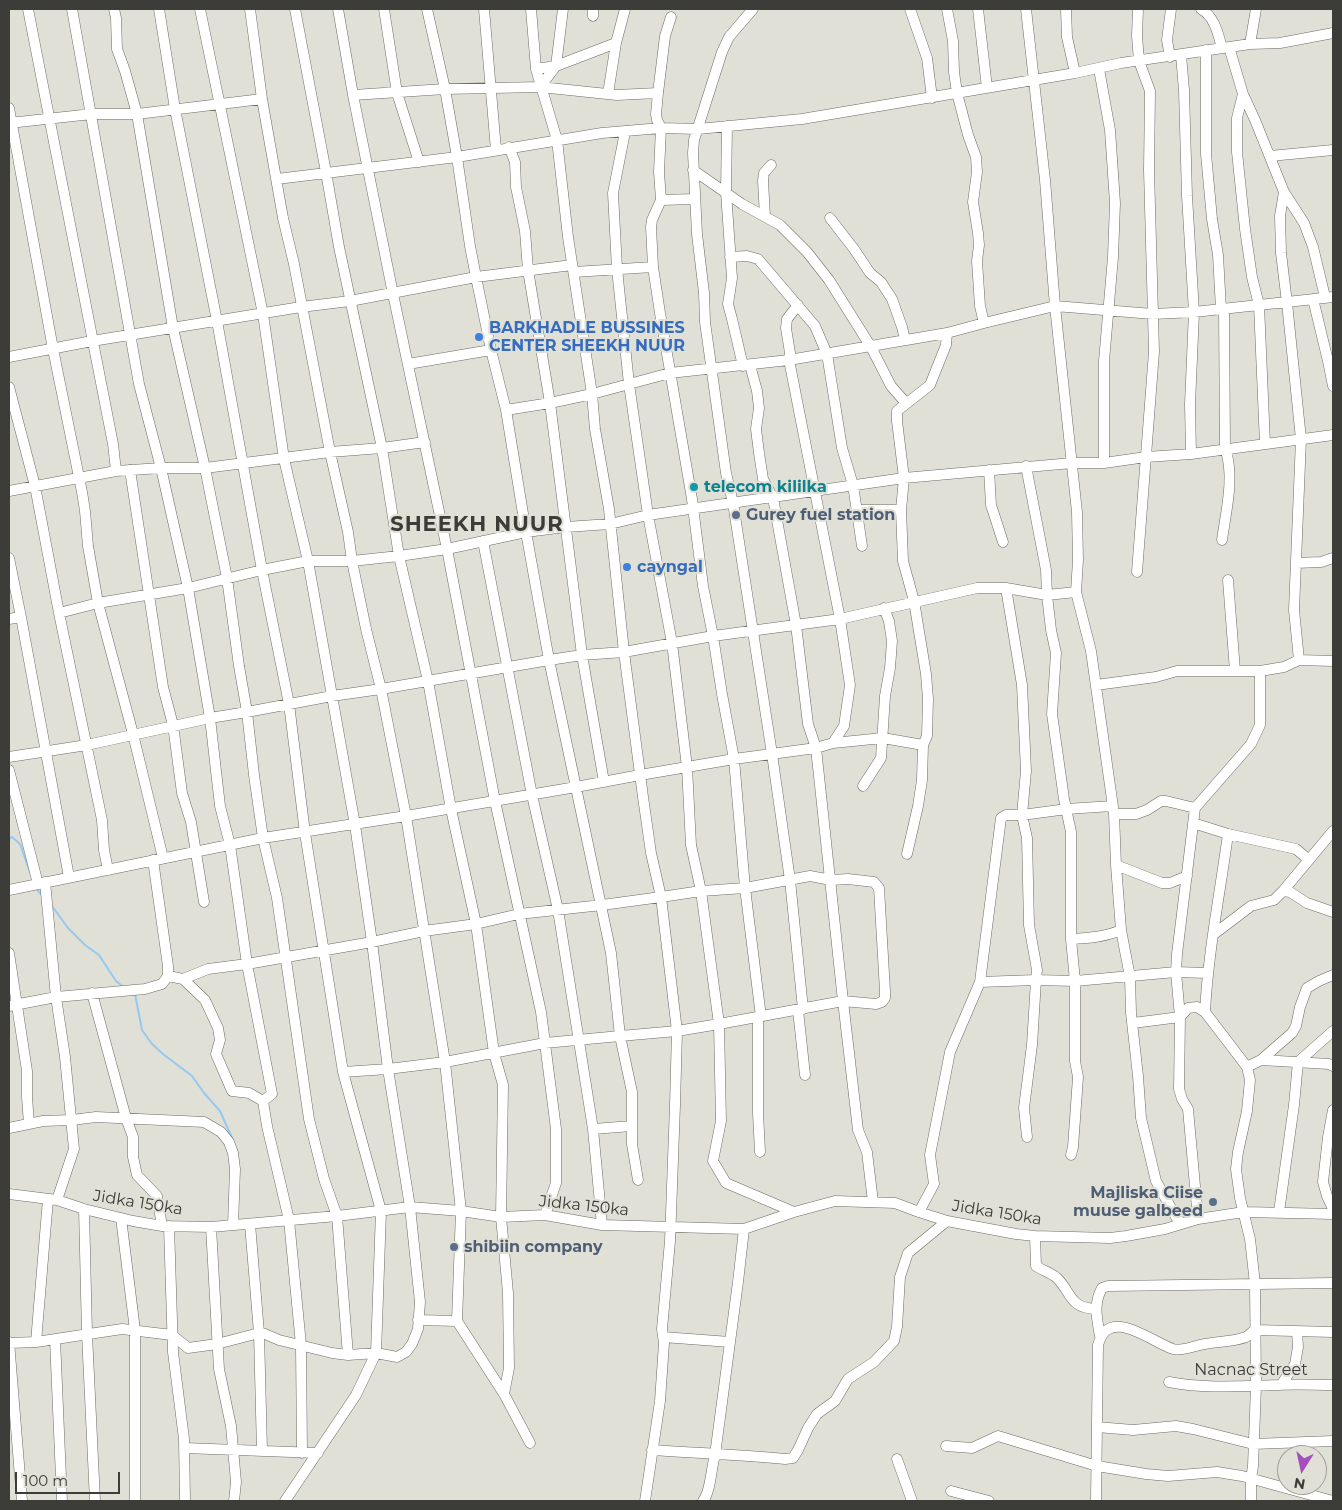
<!DOCTYPE html>
<html>
<head>
<meta charset="utf-8">
<style>
	body { margin:0 }
	#map { position:relative; width:1342px; height:1510px; overflow:hidden; background:#e1e0d7; font-family:Montserrat,sans-serif }
	canvas { display:block }
	.frame { position:absolute; inset:0; border:10px solid #3c3c38; pointer-events:none }
	.north { position:absolute; left:1277px; top:1445px; width:50px; height:50px; box-sizing:border-box; background:#e1e0d7; border:1px solid #9f9e97; border-radius:50%; rotate:190deg; font-size:14px; font-weight:700; line-height:20px; text-align:center; color:#3c3c38 }
	.north::after { content:''; display:block; margin:auto; width:18px; height:22px; background:#a34fbe; clip-path:polygon(50% 0,100% 100%,50% 72%,0 100%) }
	.scale { position:absolute; left:15px; top:1472px; width:105px; height:22px; box-sizing:border-box; border:2px solid #3c3c38; border-top:0; padding-left:6px; font-size:15px; line-height:18px; white-space:nowrap; color:#3c3c38; -webkit-text-stroke:4px #e1e0d7; paint-order:stroke }
</style>
</head>
<body>
<div id="map">
<canvas width="1342" height="1510"></canvas>
<div class="frame"></div>
<div class="north">N</div>
<div class="scale">100 m</div>
</div>
<script>
const c = document.querySelector('canvas').getContext('2d');
c.lineJoin = 'round';
function strokePath(path, color, width, dash) {
  c.strokeStyle = color;
  c.lineWidth = width;
  c.lineCap = dash ? 'butt' : 'round';
  c.setLineDash(dash || []);
  c.stroke(path);
}
function drawText(font, color, halo, rows, align = 'center') {
  c.font = font + ' Montserrat,sans-serif';
  c.lineWidth = 4;
  c.setLineDash([]);
  c.textBaseline = 'middle';
  c.strokeStyle = halo;
  c.fillStyle = color;
  for (const [text, x, y, turn = 0] of rows) {
    c.save();
    c.translate(x, y);
    c.rotate((+turn || 0) * Math.PI / 180);
    c.textAlign = isNaN(turn) ? turn : align;
    if (halo) c.strokeText(text, 0, 0);
    c.fillText(text, 0, 0);
    c.restore();
  }
}
const stream = new Path2D(`
	M9,839l3,-2 8,7 10,28
	M35,888l7,7
	M52,906l16,22 17,17 14,10 17,26 6,5
	M135,994l7,36 10,14 11,10 29,22 12,17 16,18 13,29`);
const minor = new Path2D(`
	M28,9l85,435 3,27
	M72,9l67,375 22,84 27,120 22,130 10,88 10,39 17,119 125,-22 52,-11 52,-7 43,-10 83,-9 59,-8 -10,-44 -8,-56 -19,-145 -15,-143 -14,-80 -3,-35 -24,-157 -11,-97 -21,-71 -5,-60
	M114,9l2,9 1,31 8,22 12,43 36,214 32,140 22,110 12,88 8,46 7,63 9,63 14,60 32,221 15,60 13,37 11,139
	M159,9l16,100 42,212 45,249 27,134 16,129 38,239 38,139 -5,142 -20,42 -71,106
	M250,9l12,90 21,119 11,46 36,188 18,80 4,29 14,68 15,60 25,127 39,246 16,149 -4,110 47,73 26,49
	M295,9l31,163 13,75 43,201 17,108 29,125 23,128 25,115 18,129 9,32 -2,132 7,76 1,75 -5,26
	M338,9l15,86 40,199 54,255 48,252 46,211 15,117v54l-11,32
	M384,9l13,84 22,69
	M484,9l12,141
	M753,9l-24,28 -7,15 -28,88 -1,13 4,81 7,59 1,29 21,151 7,30 39,251 18,126 13,129
	M910,9l17,49 5,40
	M978,9l9,79
	M1026,9l19,171 10,126 22,206 1,48 -2,32 15,59 23,163 2,51 5,65 9,47 1,36 7,63 3,42 15,63 20,36 5,6
	M1066,9l1,28 8,36
	M1201,9c14,8 17,25 21,39
	M593,16v-7
	M1250,44l6,-35
	M1229,47l14,47 12,26 29,72 20,31 9,24 12,50
	M1206,50v104l6,65 6,36 3,54
	M1181,55l3,35 3,106 7,116 -4,92 1,50
	M1170,57l-3,-17 4,-31
	M536,69l20,-3 60,-23 9,-34
	M1099,69l11,61 5,73 -2,54 -9,104v102
	M540,87l16,-21 7,-57
	M658,93l7,-57 6,-19
	M608,94l8,-51
	M1243,94l-6,24v34l8,77 7,48 7,28 6,139
	M353,95l92,-6 95,-2 77,8 41,-2 -2,21 1,6 4,8 -2,44 2,28 -9,20 -1,7 2,40 7,46 32,186 11,87 10,50 9,58 12,65 11,129 16,129
	M9,108l44,241 29,143 3,19 3,35 10,57 35,131 30,124
	M9,123l83,-9h45l125,-15
	M727,126l-1,66 6,86 -4,26 4,15 11,47
	M625,132l-12,61 4,76 12,115 19,131 24,128 15,124 4,78 10,46 18,133 2,97 -8,40 13,22 68,29
	M509,147l6,15 1,25 9,44 3,39 22,133 32,252 22,127
	M1270,156l63,-6
	M693,170l49,34 38,21 27,27 22,28 42,67 20,39 15,17
	M277,179l180,-22 145,-24 59,-5 37,1 104,-10 273,-46 46,-10 129,-19 30,-1 53,-10
	M1284,192l-4,24 1,37 6,50 14,136 -7,171 5,50
	M661,200l33,-1
	M765,216l-2,-35 1,-8 7,-8
	M830,218l24,31 16,24 11,9 11,17 10,28 3,13
	M730,257l17,-1 11,3 57,67 12,28 15,94 11,37 9,61
	M574,272l79,-5
	M1313,299l15,62 5,25
	M984,323l71,-17 98,8 41,-2 139,-15
	M9,357l83,-16 209,-34 49,-6 126,-24 96,-12
	M408,364l83,-14
	M750,365l7,26 2,17 -3,21 3,24 4,26 10,19 23,127 12,99 8,24 27,253 15,129 9,22 6,50
	M9,387l26,99 24,127 43,207 2,30 4,20
	M506,410l44,-7 42,-9 78,-21 119,-13 158,-27
	M1026,466l20,104 1,25 4,35 5,23 -4,61 12,85 7,33v107l4,42v80l3,16 -5,70 -2,8
	M130,470l33,217 10,38 9,68 9,29 13,80
	M989,470l2,35 12,37
	M9,491l107,-20 45,-3h44l125,-16 52,-4 43,-6
	M857,510h44
	M1222,540c4,-29 13,-64 3,-92l-1,-140
	M483,541l49,254 26,115 35,219 9,96
	M9,558l12,59 48,260
	M1296,563l25,-1 12,-4
	M1137,572l17,-220 -5,-182 1,-79 -11,-30 -2,-25 1,-27
	M1228,580l7,91
	M1006,588l16,97 4,86 -4,44 5,23 2,87 8,45 -1,10 39,1 101,-9 31,1
	M59,613l39,-10 90,-15 74,-18 46,-9h44l47,-5 48,-7 79,-17 40,-5 44,-3 38,-9 256,-37 168,-15h32l42,-6 45,-3 142,-19
	M9,619l12,-2
	M1096,685l60,-8 21,-6h83l24,-4 15,-7 34,1
	M833,743l50,-5 40,7
	M9,757l78,-12 123,-27 37,-6 85,-16 49,-7 168,-29 33,-5 42,-3 89,-16 127,-17 137,-31h29l41,7 29,-3
	M9,770l29,114
	M863,786l18,-28 4,-62 5,-28 2,-27 -3,-20 -5,-13
	M1195,808l-18,146 -1,18 4,45 -1,72 3,10 6,10 10,110
	M1114,814h22l11,-4 14,-9h5l29,7 56,-64 9,-19v-54
	M1193,823l35,11 68,15 13,11
	M907,854l11,-48 4,-26 1,-35 4,-9 1,-37 -2,-25 -12,-73 -11,-40 -2,-51 3,-32 -7,-57v-10l33,-26 16,-40 1,-12 37,-10 -4,-17 -3,-45 2,-16 -1,-12 -5,-31 4,-30 -1,-15 -8,-22 -11,-42 -3,-21 -1,-31 -6,-32
	M1116,865l46,18h8l17,-7
	M45,882l11,115 9,60 9,92 -17,51
	M9,890l254,-52 143,-22 170,-29 64,-12 94,-16 82,-11 17,-5 11,-17 6,-41 -10,-66 -51,-259 1,-7 -4,-25 1,-9 11,-14
	M1283,891l50,-60
	M1214,934l37,-28 23,-6 9,-9 7,1 17,11 26,9
	M1071,939c18,-1 34,-2 50,-9
	M9,953l18,118v26l2,27
	M168,976l15,3 25,-10 39,-5 25,130 -9,7 4,25 22,94 12,125 1,108
	M183,979l22,21 13,28 2,12 -4,14 16,37 17,2 14,8
	M980,982l56,-2 -4,65 -8,63 3,29
	M92,993l34,125 7,19v20l4,18 20,21 5,30
	M9,1006l47,-9 89,-8 17,-5 6,-8v-10l-15,-106
	M798,1010l7,65
	M1205,1012c3,-59 15,-119 23,-178
	M758,1017v96l2,39
	M1133,1023l47,-6 8,-9 9,-1 8,5 42,55 3,13 -3,31 -9,41 -2,17 4,29 10,41 5,45 1,102 -3,80 -2,13v22
	M1261,1060l68,4 4,2
	M1247,1067l14,-7 31,-27 4,-7 4,-19 7,-19 12,-7 14,-6
	M343,1072l45,-3 57,-7 100,-19 75,-7 -9,-83 -62,-293 -23,-128 -20,-122 -15,-60 -15,-73 -6,-31 -13,-89 -12,-68 -18,-80
	M1333,1110l-5,27 -5,45 4,14 6,13
	M9,1128l34,-7 29,-1 24,-3 108,5 17,10 8,10 4,11 2,16 -2,56
	M593,1129l39,-3
	M638,1180l-6,-36v-52l-12,-56 57,-5 42,-7 124,-23 33,3 6,-2 3,-4v-7l-6,-103 -5,-6 -26,-3 -17,1 -21,-4 -65,12 -44,3 -40,6 16,134 -2,74 -5,136 -8,88 2,14 -4,58 -15,100
	M9,1194l48,6 27,9 49,12 29,5 49,1 126,-11 73,-9 51,4 40,6 44,-2 57,10 142,4 50,-17 41,-11 60,2 24,9 28,9 69,13 19,2 75,2 16,-2 39,-7 33,-10 46,-7 89,2
	M84,1209l3,125 8,167
	M919,1212l15,-28 -4,-29 20,-103 30,-70 21,-164 5,-3h16l45,-6 45,-3
	M1279,1212l15,-107 4,-43 35,-31
	M121,1218l14,112v171
	M250,1224l9,109 3,118
	M169,1226l4,126 11,87 1,62
	M211,1227l8,142 12,57 5,56 -2,19
	M1035,1236l1,30c6,4 17,8 21,12 15,15 12,30 39,31
	M418,1320l39,1
	M1100,1336c-3,-17 -7,-32 2,-48l6,-2 225,-3
	M663,1337l67,5
	M55,1339l7,162
	M9,1342l13,159
	M36,1342l12,-143
	M9,1343l27,-1 86,-13 50,6 16,13 29,-4 42,-11 6,1 14,6 53,13 16,2 28,-2 21,4 9,-5 6,-8 6,-15 2,-27 -10,-95 -22,-138 -16,-127 -17,-117 -47,-264 -24,-102 -21,-145 -63,-305
	M1169,1382c35,7 74,4 110,3 18,-1 36,0 54,0
	M1281,1385l14,-21 3,-17 -1,-15
	M1097,1427l36,3 43,-4 17,3 60,15 80,-3
	M946,1446l26,2 26,-12 99,30 49,8 22,2 49,-4 25,4 91,25
	M184,1448l134,5
	M652,1450c44,3 89,5 133,9l8,-1 5,-8 10,-22 9,-14 18,-13 13,-22 26,-17 20,-21 3,-14 3,-50 8,-24 39,-32
	M897,1459l15,42
	M951,1491l38,10
	M703,1501c8,-10 8,-33 12,-46l23,-173 6,-53
	M1096,1501l2,-156c11,-40 53,-3 75,4 8,2 15,-1 23,-3 16,-5 34,-3 50,-9 3,-2 6,-5 9,-7l78,2`);
const markers = [
	[479,337,5,"#3f7fe0"],
	[694,487,5,"#0f9aa8"],
	[736,515,5,"#5c6f8a"],
	[627,567,5,"#3f7fe0"],
	[1213,1202,5,"#5c6f8a"],
	[454,1247,5,"#5c6f8a"]
];
const shopNames = [
	["BARKHADLE BUSSINES",489,328],
	["CENTER SHEEKH NUUR",489,346],
	["cayngal",637,567]
];
const cultureNames = [
	["telecom kililka",704,487]
];
const serviceNames = [
	["Gurey fuel station",746,515],
	["Majliska Ciise",1203,1193,"right"],
	["muuse galbeed",1203,1211,"right"],
	["shibiin company",464,1247]
];
const streetNames = [
	["Jidka 150ka",138,1203,9],
	["Jidka 150ka",584,1206,6],
	["Jidka 150ka",997,1213,9],
	["Nacnac Street",1251,1370]
];
const districtNames = [
	["SHEEKH NUUR",477,525]
];
strokePath(stream, '#96c9f1', 2);
strokePath(minor, '#6c6b63', 11);
strokePath(minor, '#fff', 10);
for (const [x, y, r, color] of markers) {
  const dot = new Path2D();
  dot.arc(x, y, r, 0, 2 * Math.PI);
  c.fillStyle = color;
  c.fill(dot);
  strokePath(dot, '#e1e0d7', 2);
}
drawText('bold 16px', '#366cbe', '#e1e0d7', shopNames, 'left');
drawText('bold 16px', '#0d838f', '#e1e0d7', cultureNames, 'left');
drawText('bold 16px', '#4e5e75', '#e1e0d7', serviceNames, 'left');
drawText('16px', '#3c3c38', '#e1e0d7', streetNames);
c.letterSpacing = '1px';
drawText('bold 21px', '#3c3c38', '#e1e0d7', districtNames);
c.letterSpacing = '0px';
</script>
</body>
</html>
